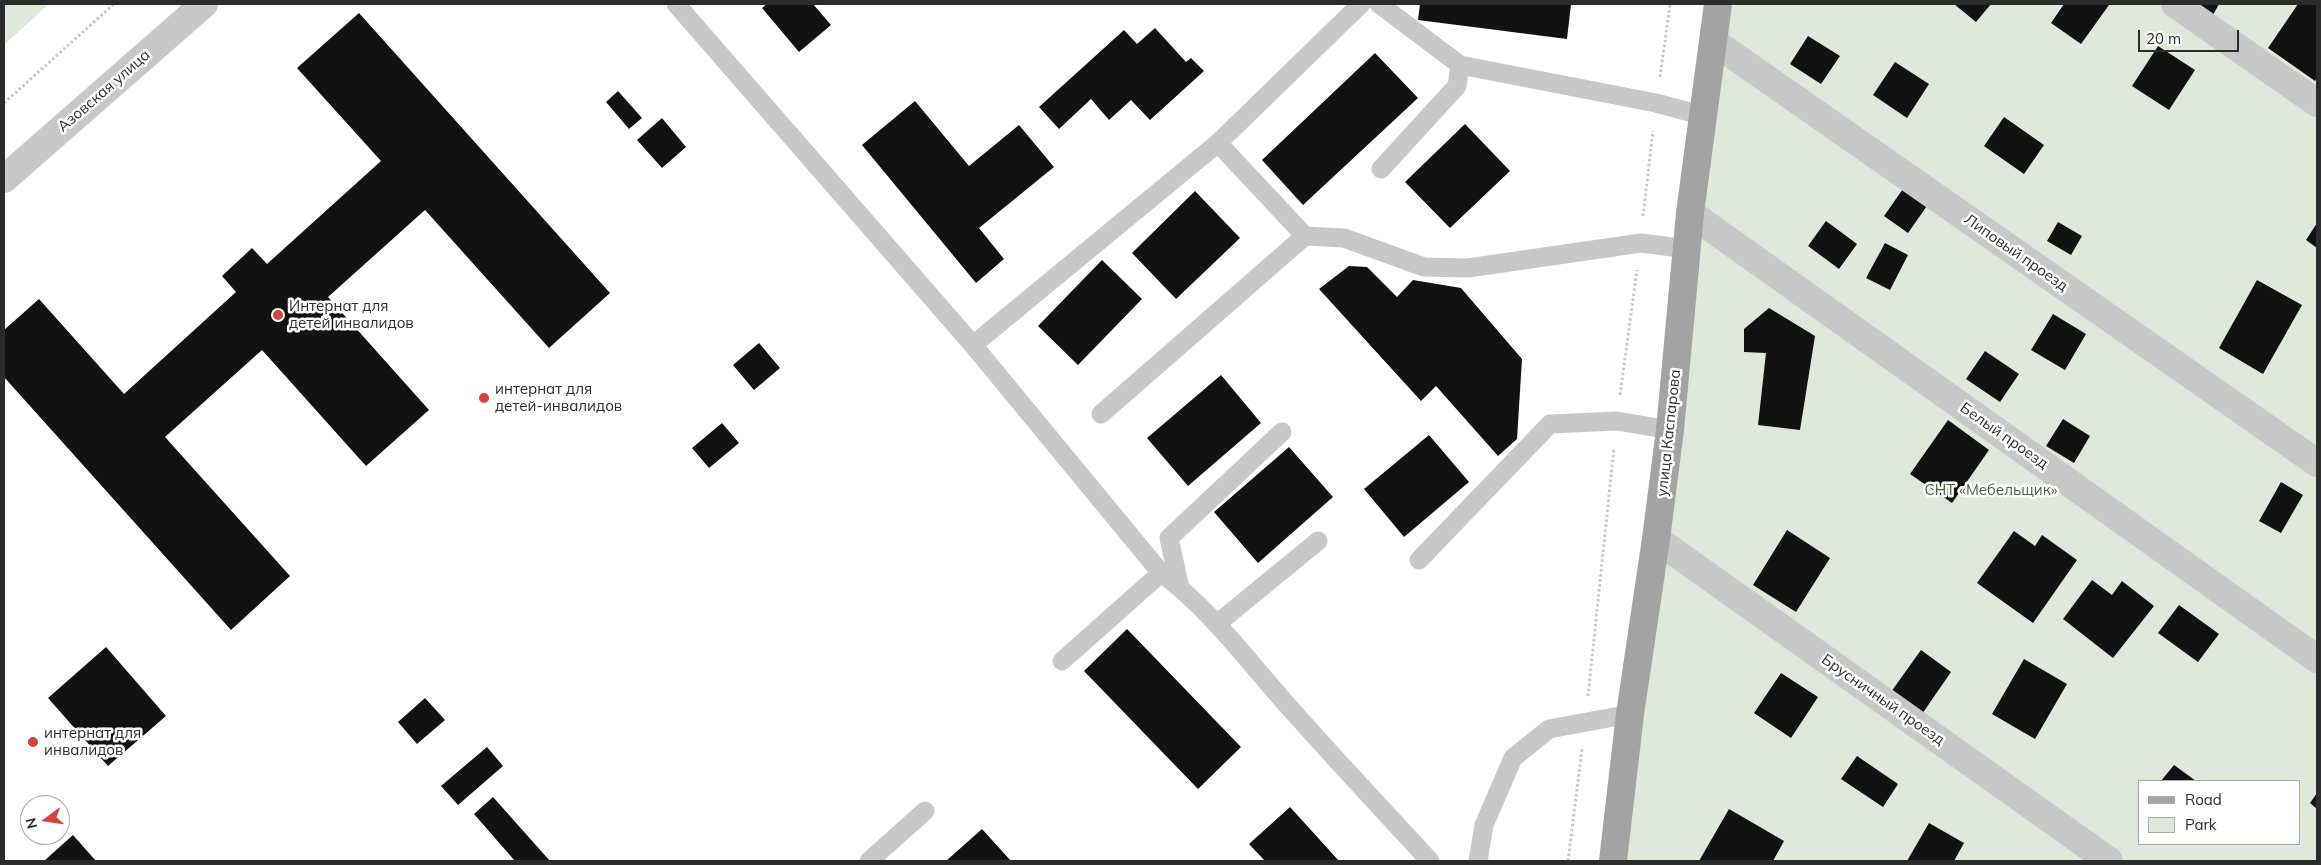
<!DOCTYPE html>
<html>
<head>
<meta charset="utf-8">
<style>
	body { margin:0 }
	#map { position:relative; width:2321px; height:865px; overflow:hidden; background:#fff; font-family:Mulish,sans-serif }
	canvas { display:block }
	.frame { position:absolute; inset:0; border:5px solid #2b2b2b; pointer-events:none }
	.legend { position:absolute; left:2138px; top:780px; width:162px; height:65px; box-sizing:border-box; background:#fff; border:1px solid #aaa; margin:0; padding:6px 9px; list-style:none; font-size:15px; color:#2b2b2b }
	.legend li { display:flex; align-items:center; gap:10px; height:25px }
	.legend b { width:25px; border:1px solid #aaa }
	.north { position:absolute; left:20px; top:795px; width:50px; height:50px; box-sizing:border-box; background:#fff; border:1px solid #aaa; border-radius:50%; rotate:256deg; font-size:14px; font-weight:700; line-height:20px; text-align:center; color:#2b2b2b }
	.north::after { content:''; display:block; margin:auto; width:18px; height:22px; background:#d1443f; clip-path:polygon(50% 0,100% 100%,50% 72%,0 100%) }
	.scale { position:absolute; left:2138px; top:30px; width:101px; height:22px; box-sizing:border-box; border:2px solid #2b2b2b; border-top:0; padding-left:6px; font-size:15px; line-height:18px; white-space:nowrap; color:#2b2b2b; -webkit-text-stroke:4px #fff; paint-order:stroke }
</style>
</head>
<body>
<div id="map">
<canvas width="2321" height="865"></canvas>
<div class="frame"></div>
<ul class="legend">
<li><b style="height:6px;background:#a3a3a3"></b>Road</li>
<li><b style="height:14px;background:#e0e8da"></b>Park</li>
</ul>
<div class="north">N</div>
<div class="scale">20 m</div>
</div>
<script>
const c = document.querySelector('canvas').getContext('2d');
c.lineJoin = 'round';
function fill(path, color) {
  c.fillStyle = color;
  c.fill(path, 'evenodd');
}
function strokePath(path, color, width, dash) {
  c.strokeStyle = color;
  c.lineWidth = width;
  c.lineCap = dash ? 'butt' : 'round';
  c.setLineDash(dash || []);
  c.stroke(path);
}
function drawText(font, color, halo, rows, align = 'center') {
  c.font = font + ' Mulish,sans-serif';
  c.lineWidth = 5;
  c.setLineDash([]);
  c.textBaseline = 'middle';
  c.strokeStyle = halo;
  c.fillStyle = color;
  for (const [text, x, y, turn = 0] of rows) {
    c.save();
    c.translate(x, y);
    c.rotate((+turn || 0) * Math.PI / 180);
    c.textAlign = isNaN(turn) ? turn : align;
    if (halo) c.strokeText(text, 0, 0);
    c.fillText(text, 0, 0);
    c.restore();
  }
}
const green = new Path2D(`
	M4,4h45l-45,41z
	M1718,4h599v857h-704zM2140,781h160v63h-160z`);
const building = new Path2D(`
	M767,4h46l18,21 -32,27 -37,-44z
	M1420,4h151l-4,35 -149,-19z
	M1954,4h37l-15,18z
	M2064,4h43l2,1 -28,39 -30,-21z
	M2194,4h25l-6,11z
	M2298,4h19v73l-2,4 -47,-33z
	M359,13l251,280 -61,55 -124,-138 -97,87 101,113 -63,56 -104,-116 -97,87 125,139 -59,54 -227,-253v-47l35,-31 85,95 112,-102 -14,-16 30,-28 15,16 114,-103 -84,-93z
	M1155,28l31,34 5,-4 13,13 -54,49 -19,-20 -22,20 -18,-21 -32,30 -20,-22 85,-77 13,14z
	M1808,36l32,20 -19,28 -31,-20z
	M2158,46l37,24 -26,40 -37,-24z
	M1375,53l43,45 -115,107 -41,-45z
	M1895,62l34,22 -22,34 -34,-23z
	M618,91l24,27 -13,11 -23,-27z
	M915,101l54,65 50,-41 35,42 -75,61 25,31 -28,24 -114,-138z
	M2004,117l40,28 -20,29 -40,-28z
	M662,118l24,29 -24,21 -25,-28z
	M1465,124l45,47 -60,57 -45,-46z
	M1905,186l24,17 -21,30 -24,-17z
	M1195,191l45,47 -64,61 -44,-46z
	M1826,221l31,23 -18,25 -31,-23z
	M2058,222l24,14 -11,19 -24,-14z
	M2317,223v25l-11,-8z
	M1885,243l23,12 -18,35 -24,-12z
	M1102,260l40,39 -64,66 -40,-39z
	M1349,266l18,1 30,30 16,-17 48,8 61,71 -5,80 -19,17 -62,-70 -15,15 -102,-112z
	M2257,280l45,25 -39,69 -44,-26z
	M1769,308l46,28 -15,94 -42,-5 8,-72 -22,-1v-23z
	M2053,314l33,20 -21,36 -34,-20z
	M759,343l21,25 -26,22 -21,-25z
	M1985,351l34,23 -19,28 -34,-23z
	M1221,375l40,48 -73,63 -41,-48z
	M2063,419l27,17 -16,27 -28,-17z
	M1948,420l41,30 -37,53 -42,-29z
	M722,423l17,20 -30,25 -17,-20z
	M1429,435l40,47 -65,55 -40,-48z
	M1289,447l44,50 -75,66 -44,-51z
	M2281,482l22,13 -22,38 -22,-12z
	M1787,530l43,28 -34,54 -43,-27z
	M2014,531l21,15 7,-11 35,25 -44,63 -56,-40z
	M2092,580l20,15 10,-14 32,25 -41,52 -50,-39z
	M2179,605l40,29 -21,28 -40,-29z
	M1127,629l114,118 -43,42 -114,-118z
	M106,647l60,69 -58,50 -60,-68z
	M1921,650l30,22 -29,42 -31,-22z
	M2024,659l43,25 -32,55 -43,-25z
	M1781,673l37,24 -27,41 -37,-25z
	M425,698l20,22 -28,24 -19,-22z
	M487,747l16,19 -45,39 -17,-19z
	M1857,756l41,28 -15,23 -42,-28z
	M2174,765l22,16h-35z
	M2317,793v16l-7,-6z
	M493,797l57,64h-35l-41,-47z
	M1290,807l49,54h-74l-16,-17z
	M1729,809l55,32 -11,20h-74z
	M1929,823l35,20 -10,18h-47z
	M982,829l29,32h-65z
	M73,835l23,26h-52z`);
const path = new Path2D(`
	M1660,77l10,-73
	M4,103l110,-99
	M1643,216l10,-85
	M1620,395l17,-125
	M1588,696l26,-248
	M1568,861l14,-112`);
const service = new Path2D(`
	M676,4l297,341 188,228
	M1379,4l81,61 -3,21 -76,83
	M1460,65l196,38 48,13
	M1218,143l87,93
	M973,345l245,-202 143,-139
	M1101,414l204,-178 39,2 80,29 44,1 173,-25 47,6
	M1419,560l131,-136 67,-3 53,9
	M1180,588l-11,-50 113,-106
	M1218,623l100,-82
	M1062,661l99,-88c51,38 86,87 128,134 46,52 94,103 141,154
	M869,861l56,-50
	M1478,861l6,-36 29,-67 36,-29 81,-15`);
const minor = new Path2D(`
	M2175,4l142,99
	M1714,42l603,421
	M1690,213l627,446
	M1656,539l453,322`);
const tertiary = new Path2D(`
	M4,179l200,-175`);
const primary = new Path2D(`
	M1613,861l17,-147 26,-175 14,-109 20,-217 28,-209`);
const markers = [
	[278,315,6,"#d1443f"],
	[484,398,6,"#d1443f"],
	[33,742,6,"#d1443f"]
];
const streetNames = [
	["Азовская улица",104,91,-41],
	["Липовый проезд",2016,253,35],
	["улица Каспарова",1669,433,-84],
	["Белый проезд",2004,436,35],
	["Брусничный проезд",1883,700,35]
];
const poiNames = [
	["Интернат для",289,306],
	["детей инвалидов",289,323],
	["интернат для",495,389],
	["детей-инвалидов",495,406],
	["интернат для",44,733],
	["инвалидов",44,750]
];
const parkNames = [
	["СНТ «Мебельщик»",1991,490]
];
fill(green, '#e0e8da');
fill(building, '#121212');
strokePath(path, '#c8c8c8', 3, [2.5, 2.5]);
strokePath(service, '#c8c8c8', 19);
strokePath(minor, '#c8c8c8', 28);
strokePath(tertiary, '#c8c8c8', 28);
strokePath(primary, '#a3a3a3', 28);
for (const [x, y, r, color] of markers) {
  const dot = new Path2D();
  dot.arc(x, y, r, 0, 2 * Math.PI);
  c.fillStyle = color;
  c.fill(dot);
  strokePath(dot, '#fff', 2);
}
drawText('15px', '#2b2b2b', '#fff', streetNames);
drawText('15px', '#2b2b2b', '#fff', poiNames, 'left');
drawText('15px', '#4b623e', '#fff', parkNames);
</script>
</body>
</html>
